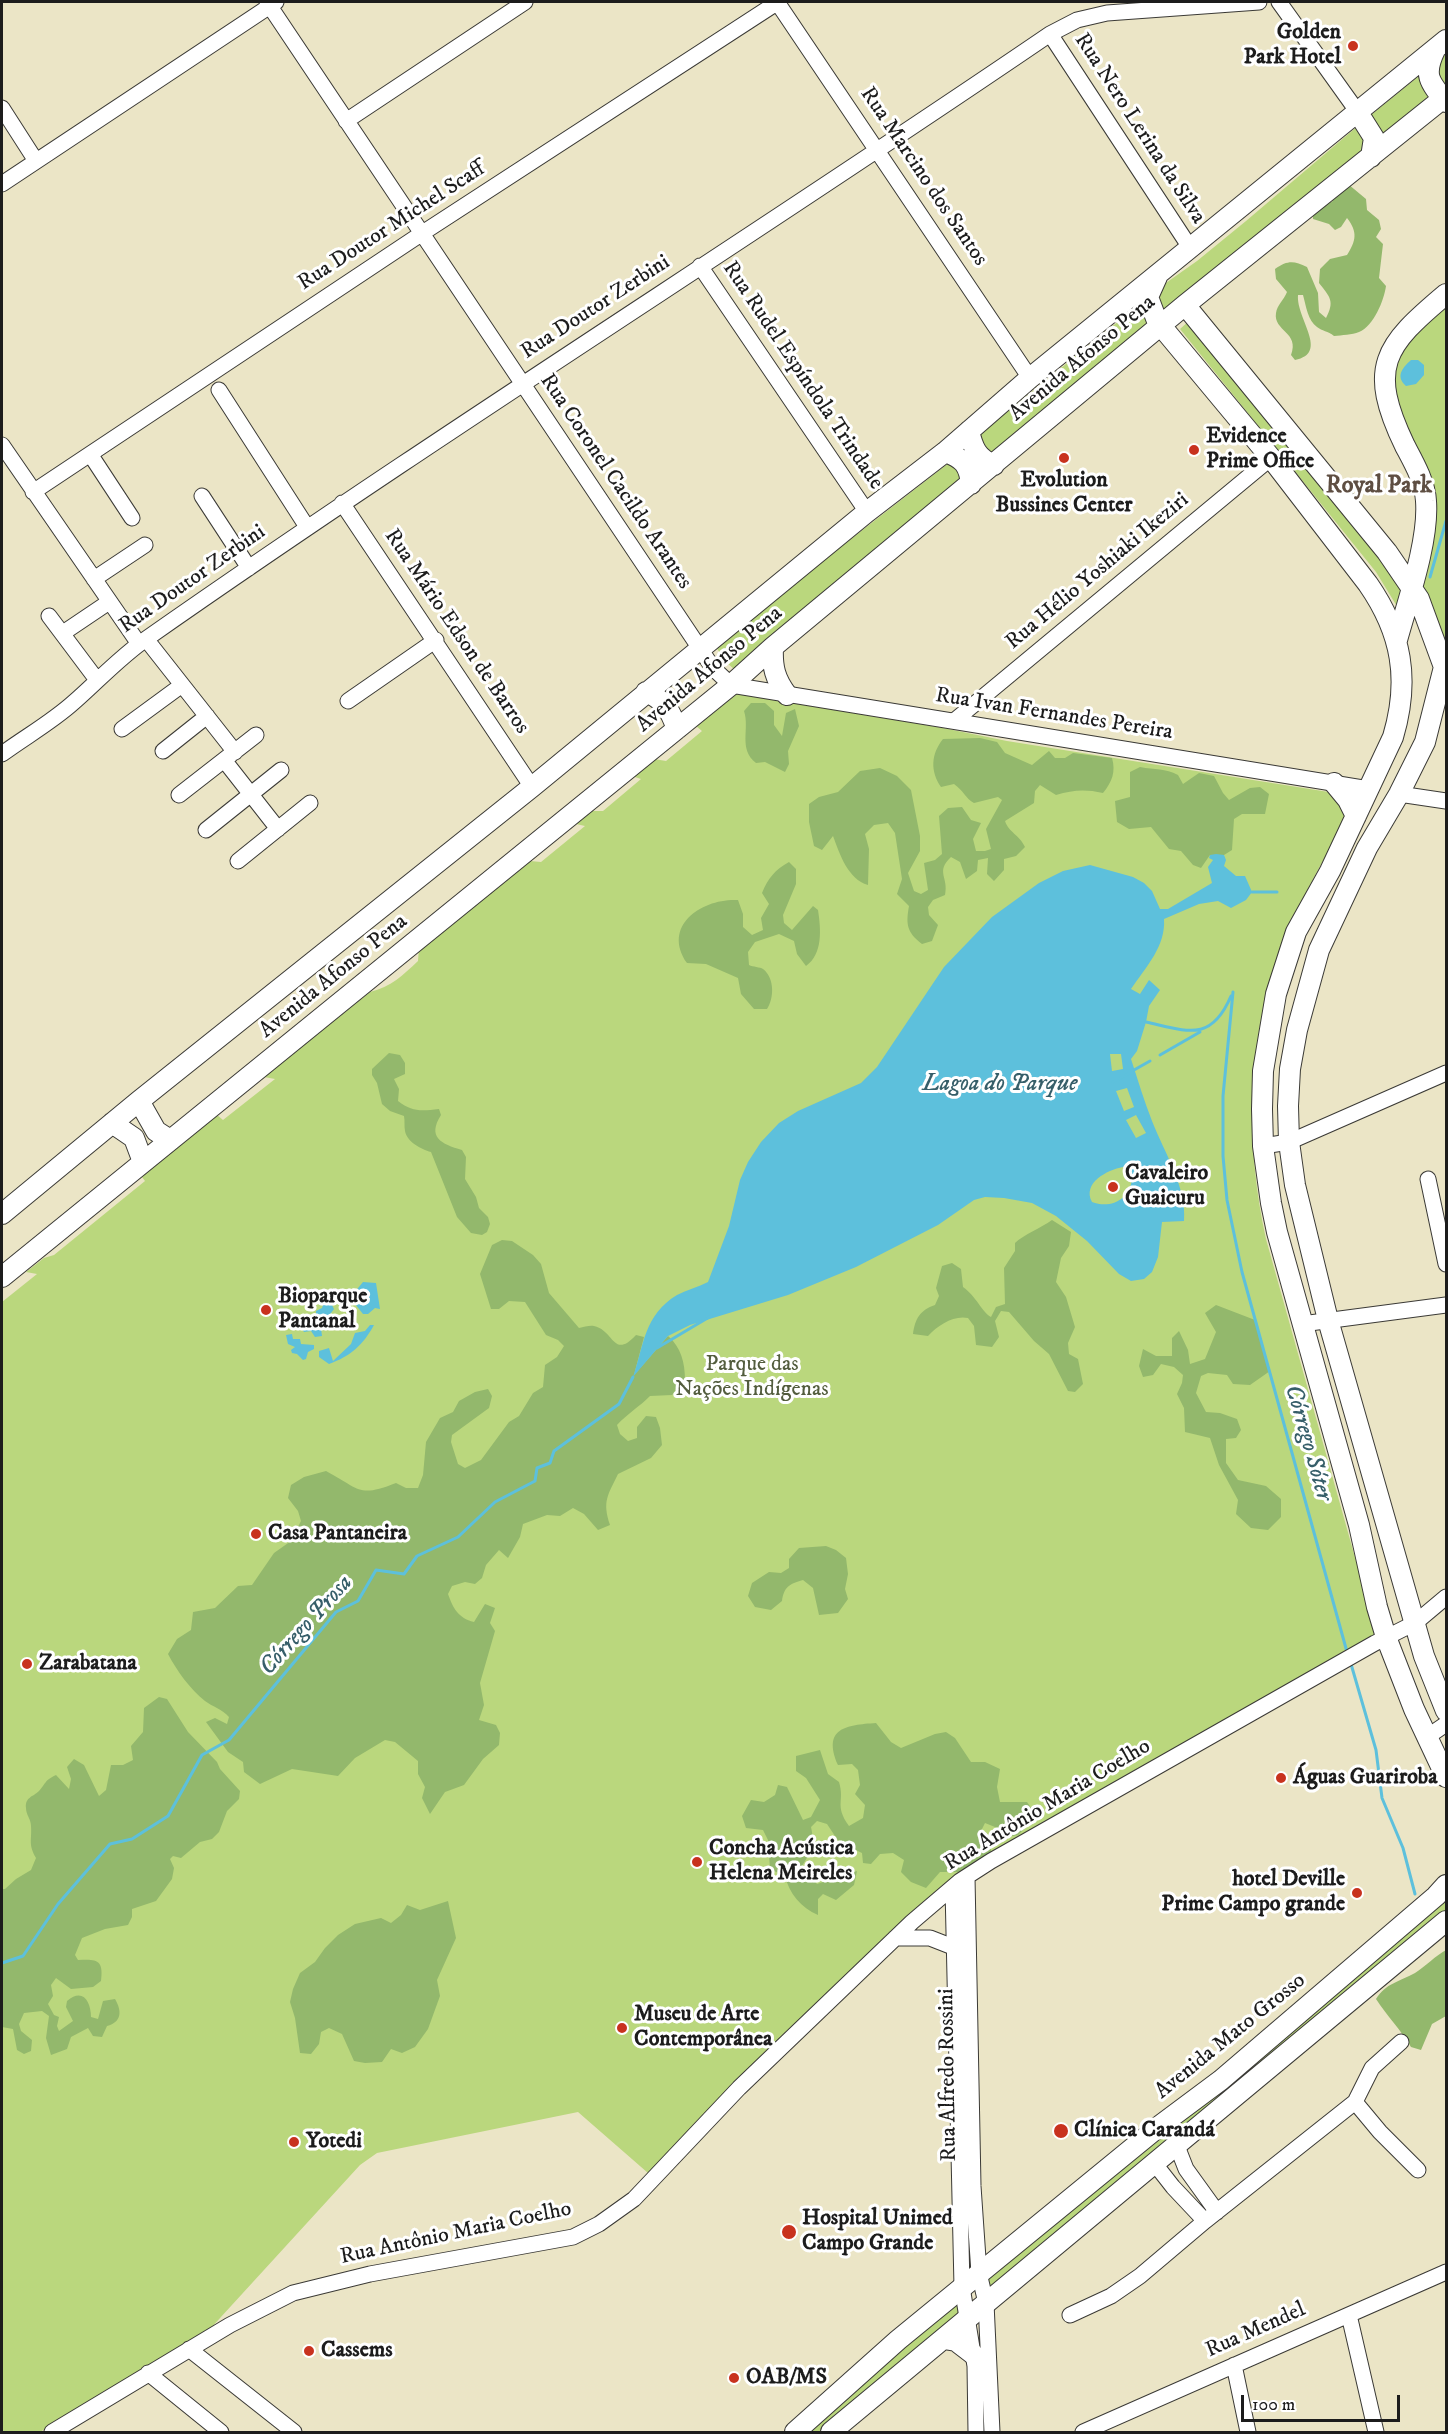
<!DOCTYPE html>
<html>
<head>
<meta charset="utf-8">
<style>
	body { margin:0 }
	#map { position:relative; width:1448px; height:2434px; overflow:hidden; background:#ebe5c6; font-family:"IM FELL DW Pica",serif }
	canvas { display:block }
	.frame { position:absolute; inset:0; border:3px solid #1c1c1c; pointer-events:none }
	.scale { position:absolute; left:1241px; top:2395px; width:159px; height:27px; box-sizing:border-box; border:3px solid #1c1c1c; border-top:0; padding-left:8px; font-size:18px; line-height:21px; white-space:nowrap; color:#1c1c1c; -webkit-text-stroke:4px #fff; paint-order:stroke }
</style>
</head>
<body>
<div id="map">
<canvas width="1448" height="2434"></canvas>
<div class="frame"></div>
<div class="scale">100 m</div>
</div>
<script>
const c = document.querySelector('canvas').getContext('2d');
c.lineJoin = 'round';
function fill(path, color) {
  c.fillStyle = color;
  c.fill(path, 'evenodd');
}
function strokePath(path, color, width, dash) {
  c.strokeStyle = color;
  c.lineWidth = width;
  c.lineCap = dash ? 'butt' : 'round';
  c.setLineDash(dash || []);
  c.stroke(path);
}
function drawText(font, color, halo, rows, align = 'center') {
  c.font = font + ' "IM FELL DW Pica",serif';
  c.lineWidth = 6;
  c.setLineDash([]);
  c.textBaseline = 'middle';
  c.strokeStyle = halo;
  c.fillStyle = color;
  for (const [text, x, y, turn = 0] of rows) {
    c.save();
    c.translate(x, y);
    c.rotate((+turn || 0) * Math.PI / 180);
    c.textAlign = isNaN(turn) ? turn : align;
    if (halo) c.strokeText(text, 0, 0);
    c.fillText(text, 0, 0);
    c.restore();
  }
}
const green = new Path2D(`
	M1446,54v33l-449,371 -17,-15v-9l183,-149 34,-24 49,-40 120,-102z
	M1446,305v327l-4,16 -23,-67 16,-52 -3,-37 -41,-94 8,-46 9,-12z
	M1190,320l215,267 -7,21 -22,-36 -196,-243z
	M950,462l8,10 6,12 -228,187 -10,-9 -10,-15 5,-7z
	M737,694l206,34 64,13 328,52 12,24c-25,46 -53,93 -70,143 -31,90 -31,186 -11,279l109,390 -1,6 -379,216 -347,322 -70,-61 -201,41 -17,12 -150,164 -170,103h-38v-1130l35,-28 -11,-2 18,-14 10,-3 91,-74 -3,-4 74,-63 7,6 52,-41 -11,-2 106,-85c21,-5 33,-17 48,-31l1,-13 111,-87 11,1 44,-36 -9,-2 15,-13h12l38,-32 -9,-3 22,-17 12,2 36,-30 -6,-5z
	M1446,1899v17l-458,378 -5,-13 253,-202z
	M960,2300l3,18 -138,114h-23z`);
const forest = new Path2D(`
	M1348,184l18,15 1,11 12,10 2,9 -5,8 7,7 -4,34 7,8c-2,14 -12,40 -27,46 -7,3 -17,3 -25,4 -6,-5 -12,-5 -17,-9 -9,-6 -11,-21 -14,-32h-5c-2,24 32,58 -3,65l-4,-5c9,-23 -18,-24 -15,-42 1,-8 8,-13 11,-21l-11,-13 -1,-10c13,-9 19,-8 32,-2l11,26 1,19 7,6c9,-17 4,-21 -7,-35l1,-14 10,-10 17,-4c9,-14 11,-23 0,-37l-6,9 -6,3 -6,-6 -16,-5v-8l7,-8 12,-1 3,-8z
	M751,703h14l9,8v14l8,11 4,-23 9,-4 4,17 -11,25 1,13 -4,8 -20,-10 -9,1c-18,-14 -6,-34 -12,-52z
	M980,738l17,4 8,11 27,12 17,-14 6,7h10l8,-5 39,5c4,14 0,24 -9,35 -18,-4 -30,-3 -47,2l-16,-10 -5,6 -1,12 -29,18c4,12 14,13 20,26l-9,9 -12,3v11l-10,11 -7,-7 1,-16 -10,2 -1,11 -11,8 -6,-17 -9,-5c-16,15 -2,20 -6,38l-12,5 -5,7 1,8 9,10 -6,16 -10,3c-16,-12 -16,-21 -13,-38l-12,-12 5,-15 -7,-46 -7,-10 -14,2 -9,9 4,15 -1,36c-20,-6 -28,-30 -35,-49l-11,14 -8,-4 -5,-24v-18l10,-7 19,-5 22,-21 20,-3 17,8 14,14 9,46v15l-12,22 6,18 7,3 7,-4 -4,-27 11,-3 7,-6 -3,-38 9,-8 14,-1 9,13 10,3 -8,16 3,12h9l6,-2 -5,-20 16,-29 -4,-3 -24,6c-8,-4 -11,-13 -20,-19l-13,3c-11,-16 -10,-33 2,-48z
	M1140,767c15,3 25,1 38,8l5,9 16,-11 15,3 9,17 6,7 21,-12 10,-1 9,7 -4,20h-23l-8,5 -2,31 -8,5h-14l-9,13 -8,-3 -12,-14 -12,-2 -18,-22 -22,2 -12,-7 -2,-21 15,-4v-25z
	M789,862l7,7v15l-13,31 1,8 8,7 21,-24 5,4c3,19 5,44 -12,56l-9,-12 -3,-13 -15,-7 -24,8 -7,10 1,13c4,2 11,2 14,4 12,9 11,30 4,40h-13l-13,-15 -3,-16 -32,-14 -19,-1c-26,-38 16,-65 51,-63l5,14v13l9,8 11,-5 -2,-12 8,-14 -7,-11c6,-15 13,-23 27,-31z
	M389,1053l11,2 5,8v11l-11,5 5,10 -1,12c14,11 23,10 41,8l2,6c-14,22 0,29 21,35l4,7 -1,22 11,18 3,11 9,9 2,7 -3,8 -5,3 -11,-2 -14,-16 -26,-65c-10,-3 -24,-10 -26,-21 -1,-5 0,-10 -1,-15l-14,-5 -8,-7 -5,-21 -5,-8v-6z
	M1052,1220l19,12 -2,14 -8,12 -5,24 10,15 9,30 -7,16 1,11 9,5 5,25 -8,8 -7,-1 -19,-37 -15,-13 -25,-29 -8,-1 -6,10 4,16 -7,10 -16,-2 -2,-19 -6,-8c-14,-3 -30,7 -40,18l-15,-2c2,-15 7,-24 22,-29l4,-9 -3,-8 6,-22 10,-3 9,6 2,18c13,9 19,25 28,30l5,-10 9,-3 -1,-36 11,-17v-8c8,-8 26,-15 37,-23z
	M502,1240l10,1 21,14 8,9 8,29 30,35c5,-1 11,-3 15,-2 20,4 19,34 42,9l8,2 -10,38 34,-39c13,11 17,27 17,44l-13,15 -22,1c-11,11 -23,18 -33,29l3,9 8,7 9,-3v-11l9,-11 10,1 4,11 2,17 -11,13 -33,16c-10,21 -16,27 -8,51l-12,5 -14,-16 -11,-6 -13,8 -13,-1 -24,9 -3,13 -12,21 -9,-8 -13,15 -4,13 -7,6 -10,-2 -13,4 -4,8c5,14 10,24 26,28l11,-18 10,4 -5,15 5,8 -15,52 4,22 -5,15 17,5 4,8 -1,12 -16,14 -19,26 -19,7 -15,22 -8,-16 3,-11 -7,-13v-13l-23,-19 -10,-2 -30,18 -17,18 -46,-7 -32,15 -16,-12 -1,-10 -15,-10 -22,-30 9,-4 12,6 2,-7c-7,-8 -16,-10 -24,-16 -15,-12 -28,-30 -37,-47l9,-15 14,-9 2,-18 22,-4 23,-22 14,-1 22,-32 17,-12 10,-20 -3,-10 -10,-13 3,-13 13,-8 22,-6c34,18 32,27 70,12l10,5h12l5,-13 3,-33 14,-24 13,-6 6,-11 16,-9 13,-3 4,7 -3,12 -37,27 -1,7 7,22 7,4 16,-8 28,-38 10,-6 14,-23 10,-6 2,-22 12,-8 7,-11 -6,-6 -12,-5 -21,-33 -16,-1 -10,8h-8l-11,-35 12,-29z
	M1216,1305l39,15 15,51 -20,14 -17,-1 -6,-9 -19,-2 -7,3 -5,17 10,19 14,1 17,6 4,11 -5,8 -10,1v24l12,17 28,6 15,13v18l-13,13 -17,-2 -15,-14 2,-14 -19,-35 -9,-27 -25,-6 -1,-24 -7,-14 5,-11 1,-8 -9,-8 -13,-3 -8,11 -10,2 -4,-11 4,-17 13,7h16v-18l7,-7 9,19 2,14 15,-5 11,-27 -11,-19z
	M826,1546l10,4 10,8 2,16 -3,15 3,10 -10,14 -19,2 -6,-27 -10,-8c-14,4 -19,7 -21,21l-11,9 -16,-3 -7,-11 4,-13 17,-11 12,1 8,-5v-9l10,-11z
	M159,1697l8,2 21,33 29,30 3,7 20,22 -1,8 -12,12 -8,21 -7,7 -12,3 -19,16 -8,-2 -3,3 4,9 -2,11 -16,22 -24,8v8l-4,8 -23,4 -23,9 -7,17 3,5c18,-1 26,-1 23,21l-8,6 -22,2 -15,-11 -5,7 2,11 -5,8 6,11 5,2 -2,9 2,5 14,-10 -7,-14 1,-6c16,-14 24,1 24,16l7,2 5,-18 12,-2c7,12 7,23 -8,27l-5,11 -9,-1 -5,-8 -17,9 -4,12 -16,6 -5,-17 3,-22 -7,-5 -18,2 -5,11 2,7 11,9 -1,11 -7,3 -7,-4 -4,-21 -11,-2v-138h3l11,-10 15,-9 5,-12c-8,-14 -4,-18 -5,-32 0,-7 -5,-11 -5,-18 -1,-11 7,-11 13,-17 8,-9 5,-10 17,-16l13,14 2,-10 -4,-12 7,-8 10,6 15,31 7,-6 5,-25h12l10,-5 -2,-14 12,-14 1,-24z
	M876,1723l15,19 10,6 34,-14 11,-2 9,6 16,24h14l15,7 -3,18 3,15h27l5,7 -1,13 -13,13 -10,2 -8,-8 -15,-6 -4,8 10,19 -1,10 -28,12h-22l-14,16 -15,-6 -10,-10 3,-12 -11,-7 -13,1 -9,10 -8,-1 -1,-10 -23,-11 -12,-18 -10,-3 -6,6c4,18 0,25 -9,39l15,18 40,-13 -3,14 -18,15 -13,-6 -5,5v16c-17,-7 -29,-22 -33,-39l-15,-7 -2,-29 -5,-10 -17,-2 -4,-12 9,-16 13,2 11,-7 3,-10 9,2 16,33 8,-3 9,-17 -14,-22 -10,-7v-15l24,-6 8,24 11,8c6,20 -5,23 10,44l14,-8 2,-13 -10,-11 5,-9 -2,-15 -6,-6 -14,1c-16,-37 8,-40 38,-42z
	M448,1901l8,37 -19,42 3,16 -12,33 -13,18 -13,6 -11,-4 -9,13 -17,1 -11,-2 -12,-27 -13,-6 -8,4 -2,12 -8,10 -11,-1 -5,-35 -5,-16 3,-13 7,-16 15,-11 10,-14 13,-13 17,-11 26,-6 10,5 10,-8 6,-10 13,5z
	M1446,1950v66l-14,8 -11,26 -10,-3c-10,-17 -24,-31 -35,-48 10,-16 23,-17 39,-26 11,-7 20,-17 31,-23z`);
const water = new Path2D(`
	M1411,360h7l6,5v10l-8,9 -10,2c-10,-9 -5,-17 5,-26z
	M1216,854l8,1 2,5 -2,6 12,10h9l7,16 -6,8 -15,8 -13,-7 -19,3 -35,15c2,27 -18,48 -33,70l9,5 9,-14 11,10 -11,16 -3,16 -9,29 -6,8c7,21 13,42 21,62 12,31 35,66 32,100l-22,1 -4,35 -6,15 -8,7 -13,2 -12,-7 -32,-33 -31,-25 -24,-13 -28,-5 -19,-1 -11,3 -36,25 -82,42 -68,28 -98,30 -22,11 -35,41c11,-32 11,-62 44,-82 10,-5 21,-8 31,-13l21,-56 11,-46 8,-18 13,-20 18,-19 19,-12 63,-28 16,-16 67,-100 48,-50 47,-34 24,-12 27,-6 43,12 11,6 8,8 8,18h8l44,-26 -4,-16 5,-7 -4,-2 1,-3zM1110,1054h11l2,15 -11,2zM1127,1088l7,19 -10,4 -8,-20zM1136,1115l10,18 -10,5 -10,-18zM1123,1167l6,4 3,8c-2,21 -22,30 -40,23 -10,-19 15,-32 31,-35z
	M363,1282l13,1 4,26 -5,-1 -7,6h-5l-8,-10 -1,-11z
	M323,1305h9l2,4 -6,8 6,11 -9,-2v-11h-9v-4l6,-3z
	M303,1321l6,1 4,5 8,1 1,8 -7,1 -4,-6 -7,1 -4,-6z
	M370,1325h4c-11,20 -23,31 -45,39l-10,-7v-6l10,-3 4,13 18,-17 4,-11 10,-2z
	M292,1334l1,5h7l1,5 13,1v4l-6,3 -2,7 -3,1 -6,-6 -5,-1 -1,-3 4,-3 -7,-3 -2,-9z`);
const stream = new Path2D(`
	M1430,577l16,-56
	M1252,892h25
	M1233,992l-10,104v60l4,44 15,72 105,380
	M1146,1022c41,9 65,21 85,-26
	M1160,1055l40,-23
	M1134,1070l16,-9
	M1113,1082l15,-8
	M657,1348l54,-32
	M1351,1664l25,86 6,48 21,50 12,46
	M2,1963l21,-7 35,-52 52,-60 22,-5 36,-23 34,-61 27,-15 107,-128 22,-11 18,-31 28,4 13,-18 41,-19 37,-35 40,-21 2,-13 13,-5 4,-12 65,-47 14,-27`);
const minor = new Path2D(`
	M267,2l446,666 18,17 638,104
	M777,2l253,376
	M1279,2l78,109
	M1050,34l141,215
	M2,108l34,53
	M346,121l179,-119
	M2,184l274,-182
	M700,266l167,246
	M219,390l88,137
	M2,445l137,199
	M90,454l42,64
	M33,492l388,-258 357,-232
	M202,496l47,72
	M342,503l190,284
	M94,579l51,-34
	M49,616l48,64
	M63,633l46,-31
	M146,639l89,113
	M348,701l88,-61
	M954,721l317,-263
	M122,729l60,-44
	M163,751l44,-35
	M2,754c23,-17 50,-32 72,-52 24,-21 46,-45 72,-63 297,-208 605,-401 904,-605l27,-14 30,-7 152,-11
	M224,760l54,69
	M1399,794l47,7
	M179,795l77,-60
	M206,830l75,-60
	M238,861l72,-58
	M1263,1146l26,-4 157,-69
	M1428,1179l18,85
	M1302,1324l144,-19
	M1427,1737l19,-13
	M967,1877l6,309 6,87 7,30 6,129
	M953,1888l9,399 13,79 1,66
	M895,1938h35l23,9
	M1355,2102l17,-34 29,-26
	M1177,2146l9,23 31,43
	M1155,2164l18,23 32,34
	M1070,2315l41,-19 29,-20 65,-55 150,-119 25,30 38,38
	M1349,2315l27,117
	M189,2349l105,83
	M1234,2365l14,67
	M148,2373l73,59
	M52,2432l178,-107 63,-32 77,-19 203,-37 26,-13 35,-25 105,-111 173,-166 48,-41 31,-20 384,-218 40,-20 31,-26
	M1083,2432l363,-160`);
const major = new Path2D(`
	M1435,50c-12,25 -6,32 11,52
	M1357,111l17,27 -3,19
	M1157,277l-9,20 9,24 114,137 97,126c34,49 42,96 25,153l-63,134 -34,61 -20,62 -13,77 -1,38 1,37 8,57 6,29 82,293 18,82 9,30 28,72 32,68
	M1185,305l202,247 32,47 25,68 -19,75 -26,52 -32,54 -48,102 -22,80 -7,39 -2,37 1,36 6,43 33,135 96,336 22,55
	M969,431c4,17 8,27 25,34
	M945,452c18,6 24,13 26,32
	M1397,640c11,-40 32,-99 29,-139 -1,-19 -12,-38 -21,-55 -38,-79 -21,-100 41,-152
	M773,647c-1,20 2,32 14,48
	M646,692c19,8 24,18 31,37
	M1334,783l14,17 8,16
	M139,1101l17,30 14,9
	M112,1123l22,15 9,24
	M2,1214l137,-113 393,-314 335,-275 78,-60 85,-74 416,-338
	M2,1277l729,-592 42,-38 412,-342 261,-209
	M944,2339l12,2 17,13
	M795,2432l103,-92 264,-216 59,-44 215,-184 10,-11
	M831,2432l615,-511`);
const markers = [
	[1353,46,6,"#c8321e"],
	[1194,450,6,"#c8321e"],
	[1064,458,6,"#c8321e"],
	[1113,1187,6,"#c8321e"],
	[266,1310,6,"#c8321e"],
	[256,1534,6,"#c8321e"],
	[27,1664,6,"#c8321e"],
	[1281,1778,6,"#c8321e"],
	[697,1862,6,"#c8321e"],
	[1357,1893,6,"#c8321e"],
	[622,2028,6,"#c8321e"],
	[1061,2131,8,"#c8321e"],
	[294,2142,6,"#c8321e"],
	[789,2232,8,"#c8321e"],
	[309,2351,6,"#c8321e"],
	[734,2378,6,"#c8321e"]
];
const poiNames = [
	["Golden",1341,33,"right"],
	["Park Hotel",1341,58,"right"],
	["Evidence",1206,437],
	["Prime Office",1206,462],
	["Evolution",1064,481,"center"],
	["Bussines Center",1064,506,"center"],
	["Cavaleiro",1125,1174],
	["Guaicuru",1125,1199],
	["Bioparque",278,1297],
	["Pantanal",278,1322],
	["Casa Pantaneira",268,1534],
	["Zarabatana",39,1664],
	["Águas Guariroba",1293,1778],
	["Concha Acústica",709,1849],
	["Helena Meireles",709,1874],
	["hotel Deville",1345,1880,"right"],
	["Prime Campo grande",1345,1905,"right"],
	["Museu de Arte",634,2015],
	["Contemporânea",634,2040],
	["Clínica Carandá",1074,2131],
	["Yotedi",306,2142],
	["Hospital Unimed",802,2219],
	["Campo Grande",802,2244],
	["Cassems",321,2351],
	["OAB/MS",746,2378]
];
const streetNames = [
	["Rua Nero Lerina da Silva",1139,129,57],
	["Rua Marcino dos Santos",923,177,56],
	["Rua Doutor Michel Scaff",392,227,-33],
	["Rua Doutor Zerbini",596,308,-33],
	["Avenida Afonso Pena",1083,359,-40],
	["Rua Rudel Espíndola Trindade",802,376,56],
	["Rua Coronel Cacildo Arantes",615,482,56],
	["Rua Hélio Yoshiaki Ikeziri",1098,572,-40],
	["Rua Doutor Zerbini",193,580,-35],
	["Rua Mário Edson de Barros",456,632,56],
	["Avenida Afonso Pena",710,670,-40],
	["Rua Ivan Fernandes Pereira",1054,715,9],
	["Avenida Afonso Pena",334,977,-39],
	["Rua Antônio Maria Coelho",1048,1806,-31],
	["Avenida Mato Grosso",1231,2037,-39],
	["Rua Alfredo Rossini",949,2075,-91],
	["Rua Antônio Maria Coelho",456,2234,-12],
	["Rua Mendel",1256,2331,-24]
];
const parkNames = [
	["Parque das",752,1365],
	["Nações Indígenas",752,1390]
];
const neighbourhoodNames = [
	["Royal Park",1379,487]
];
const waterNames = [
	["Lagoa do Parque",1000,1085],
	["Córrego Sóter",1307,1443,74],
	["Córrego Prosa",307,1626,-48]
];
fill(green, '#bad77d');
fill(forest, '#93b86c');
fill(water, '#5dc0dc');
strokePath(stream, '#5dc0dc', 3);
strokePath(minor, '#3b3a36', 17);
strokePath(major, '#3b3a36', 22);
strokePath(minor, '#fff', 15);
strokePath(major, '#fff', 20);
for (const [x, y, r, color] of markers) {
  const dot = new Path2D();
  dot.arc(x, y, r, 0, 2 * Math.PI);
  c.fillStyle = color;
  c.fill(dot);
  strokePath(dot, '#fff', 2);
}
drawText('bold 22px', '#1c1c1c', '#fff', poiNames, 'left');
drawText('22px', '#1c1c1c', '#fff', streetNames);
drawText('22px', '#535d3e', '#fff', parkNames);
drawText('bold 24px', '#5e4e42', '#fff', neighbourhoodNames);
drawText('italic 24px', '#365e69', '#fff', waterNames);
</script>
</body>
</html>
